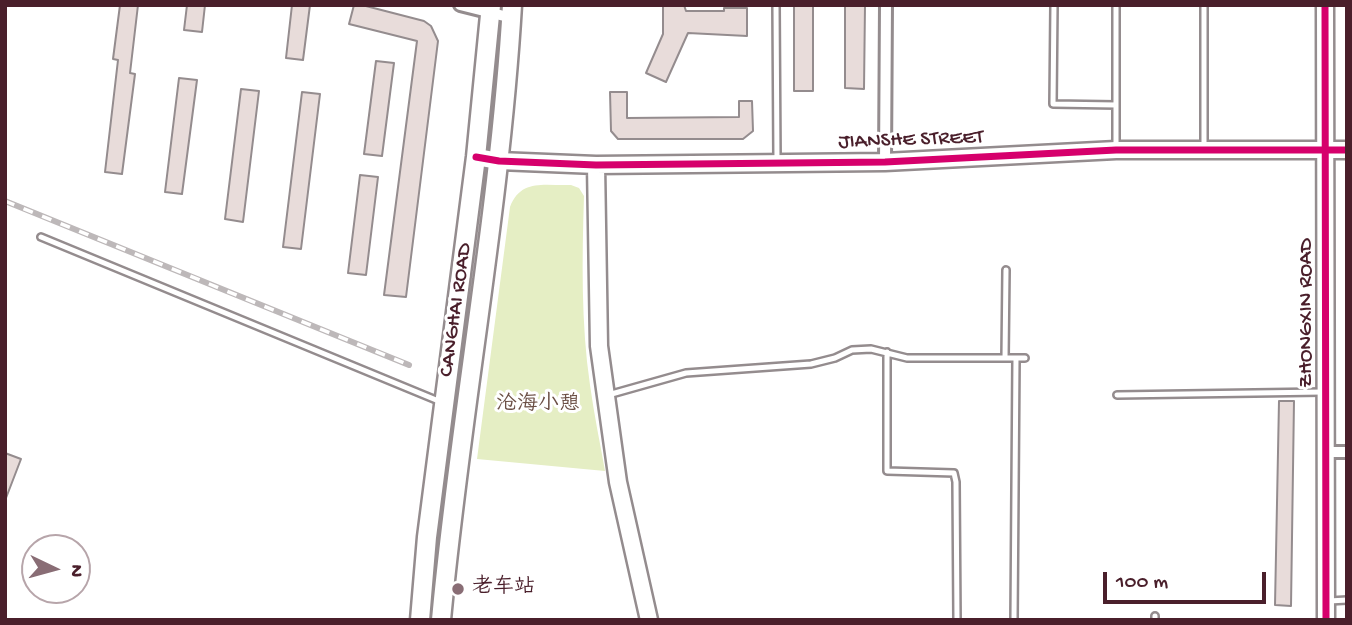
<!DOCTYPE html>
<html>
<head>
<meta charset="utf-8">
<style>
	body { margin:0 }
	#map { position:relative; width:1352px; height:625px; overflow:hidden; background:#fff; font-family:"Gochi Hand",sans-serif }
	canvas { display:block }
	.frame { position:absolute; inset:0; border:7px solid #4a1f2b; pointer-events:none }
	.north { position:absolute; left:21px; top:534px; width:70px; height:70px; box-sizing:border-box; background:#fff; border:2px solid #b7a5aa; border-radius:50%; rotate:95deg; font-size:19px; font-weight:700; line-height:28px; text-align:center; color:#4a1f2b }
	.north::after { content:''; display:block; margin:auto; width:24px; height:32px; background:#896d75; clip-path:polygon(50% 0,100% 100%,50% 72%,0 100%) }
	.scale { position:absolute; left:1103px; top:572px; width:163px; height:32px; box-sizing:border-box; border:4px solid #4a1f2b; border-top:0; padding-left:9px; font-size:21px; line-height:24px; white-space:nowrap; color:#4a1f2b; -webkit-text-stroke:5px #fff; paint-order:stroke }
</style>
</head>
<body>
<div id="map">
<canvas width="1352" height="625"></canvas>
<div class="frame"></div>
<div class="north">N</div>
<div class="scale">100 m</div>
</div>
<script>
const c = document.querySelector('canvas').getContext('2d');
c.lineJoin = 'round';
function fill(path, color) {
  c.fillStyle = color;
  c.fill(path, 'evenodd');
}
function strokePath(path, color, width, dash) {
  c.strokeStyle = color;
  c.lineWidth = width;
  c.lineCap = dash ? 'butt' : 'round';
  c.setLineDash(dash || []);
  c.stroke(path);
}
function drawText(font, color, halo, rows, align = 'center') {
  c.font = font + ' "Gochi Hand","LXGW WenKai TC",sans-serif';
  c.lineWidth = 6;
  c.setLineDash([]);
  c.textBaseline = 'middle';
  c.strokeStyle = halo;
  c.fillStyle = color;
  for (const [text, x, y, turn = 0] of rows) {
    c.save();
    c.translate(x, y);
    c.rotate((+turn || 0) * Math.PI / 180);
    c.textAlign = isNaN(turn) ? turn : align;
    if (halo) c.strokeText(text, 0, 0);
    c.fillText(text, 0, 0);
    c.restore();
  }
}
const green = new Path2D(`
	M571,185l8,3 5,8c-2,63 -3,127 6,189 4,29 10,58 15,86l-128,-12 33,-252c11,-29 35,-21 61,-22z`);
const building = new Path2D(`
	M120,5h18l-8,68 5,1 -13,100 -17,-2 13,-112 -5,-1z
	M187,5h18l-3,27 -18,-2z
	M292,5h18l-7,55 -17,-2z
	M354,5h8l62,16 7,5 7,15 -32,256 -22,-2 33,-254 -68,-17z
	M663,5h21l2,6h38v-3h23v28l-59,-3 -22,49 -20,-9 17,-39z
	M794,5h19v86h-19z
	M845,5h20l-1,84 -19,-1z
	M376,61l18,2 -12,93 -18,-2z
	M179,78l18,2 -15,114 -17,-2z
	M241,89l18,2 -16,131 -18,-3z
	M302,92l18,2 -19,155 -18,-2z
	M610,92h17v26l112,-1v-16h13l1,30 -10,8h-125l-7,-8z
	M360,175l18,2 -12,98 -18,-2z
	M1279,401h15l-3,205 -16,-1z
	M5,453l16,6 -15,39h-1z`);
const lane = new Path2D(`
	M776,5l1,155
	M1054,5l-1,99 63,1
	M1116,149v-144
	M1204,149v-144
	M41,237l400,165
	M887,352v119l67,2 2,9 1,138
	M1005,358l1,-88
	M608,395l78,-22 125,-9 24,-6 17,-8 19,-1 36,9h118
	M1117,395l206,-3
	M1329,601l18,-1
	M1014,620l2,-262
	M1155,620v-4`);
const street = new Path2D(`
	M460,5l52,13
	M885,162l1,-157
	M1326,452h21`);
const secondary = new Path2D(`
	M1325,5l1,615
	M476,157l23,4 97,4 289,-3 231,-12h231
	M596,165l3,181 19,136 31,138`);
const primary = new Path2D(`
	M420,620l7,-83 49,-380 15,-152
	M441,620c19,-206 59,-409 71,-615`);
const rail = new Path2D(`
	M5,201l404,164`);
const cycleway = new Path2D(`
	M1325,5l1,615
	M476,157l23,4 97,4 289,-3 231,-12h231`);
const markers = [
	[458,589,7,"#896d75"]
];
const streetNames = [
	["JIANSHE STREET",911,141,-2],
	["CANGHAI ROAD",457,310,-82],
	["ZHONGXIN ROAD",1308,313,-90]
];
const parkNames = [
	["沧海小憩",538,406]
];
const poiNames = [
	["老车站",472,589]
];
fill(green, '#e5eec4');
fill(building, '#e8dcda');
strokePath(building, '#948c8e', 2);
strokePath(lane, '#948c8e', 10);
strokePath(street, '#948c8e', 16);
strokePath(secondary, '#948c8e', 21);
strokePath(primary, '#948c8e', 23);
strokePath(lane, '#fff', 5);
strokePath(street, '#fff', 10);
strokePath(secondary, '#fff', 16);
strokePath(primary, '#fff', 18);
strokePath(rail, '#bdb8b9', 6);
strokePath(rail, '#fff', 3.5, [10]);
strokePath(cycleway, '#d6006c', 7);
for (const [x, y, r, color] of markers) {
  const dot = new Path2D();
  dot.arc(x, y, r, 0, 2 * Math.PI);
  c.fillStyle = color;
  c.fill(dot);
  strokePath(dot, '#fff', 2.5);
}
drawText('21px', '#4a1f2b', '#fff', streetNames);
drawText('21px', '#6b4f45', '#fff', parkNames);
drawText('21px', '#4a1f2b', '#fff', poiNames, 'left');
</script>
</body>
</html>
